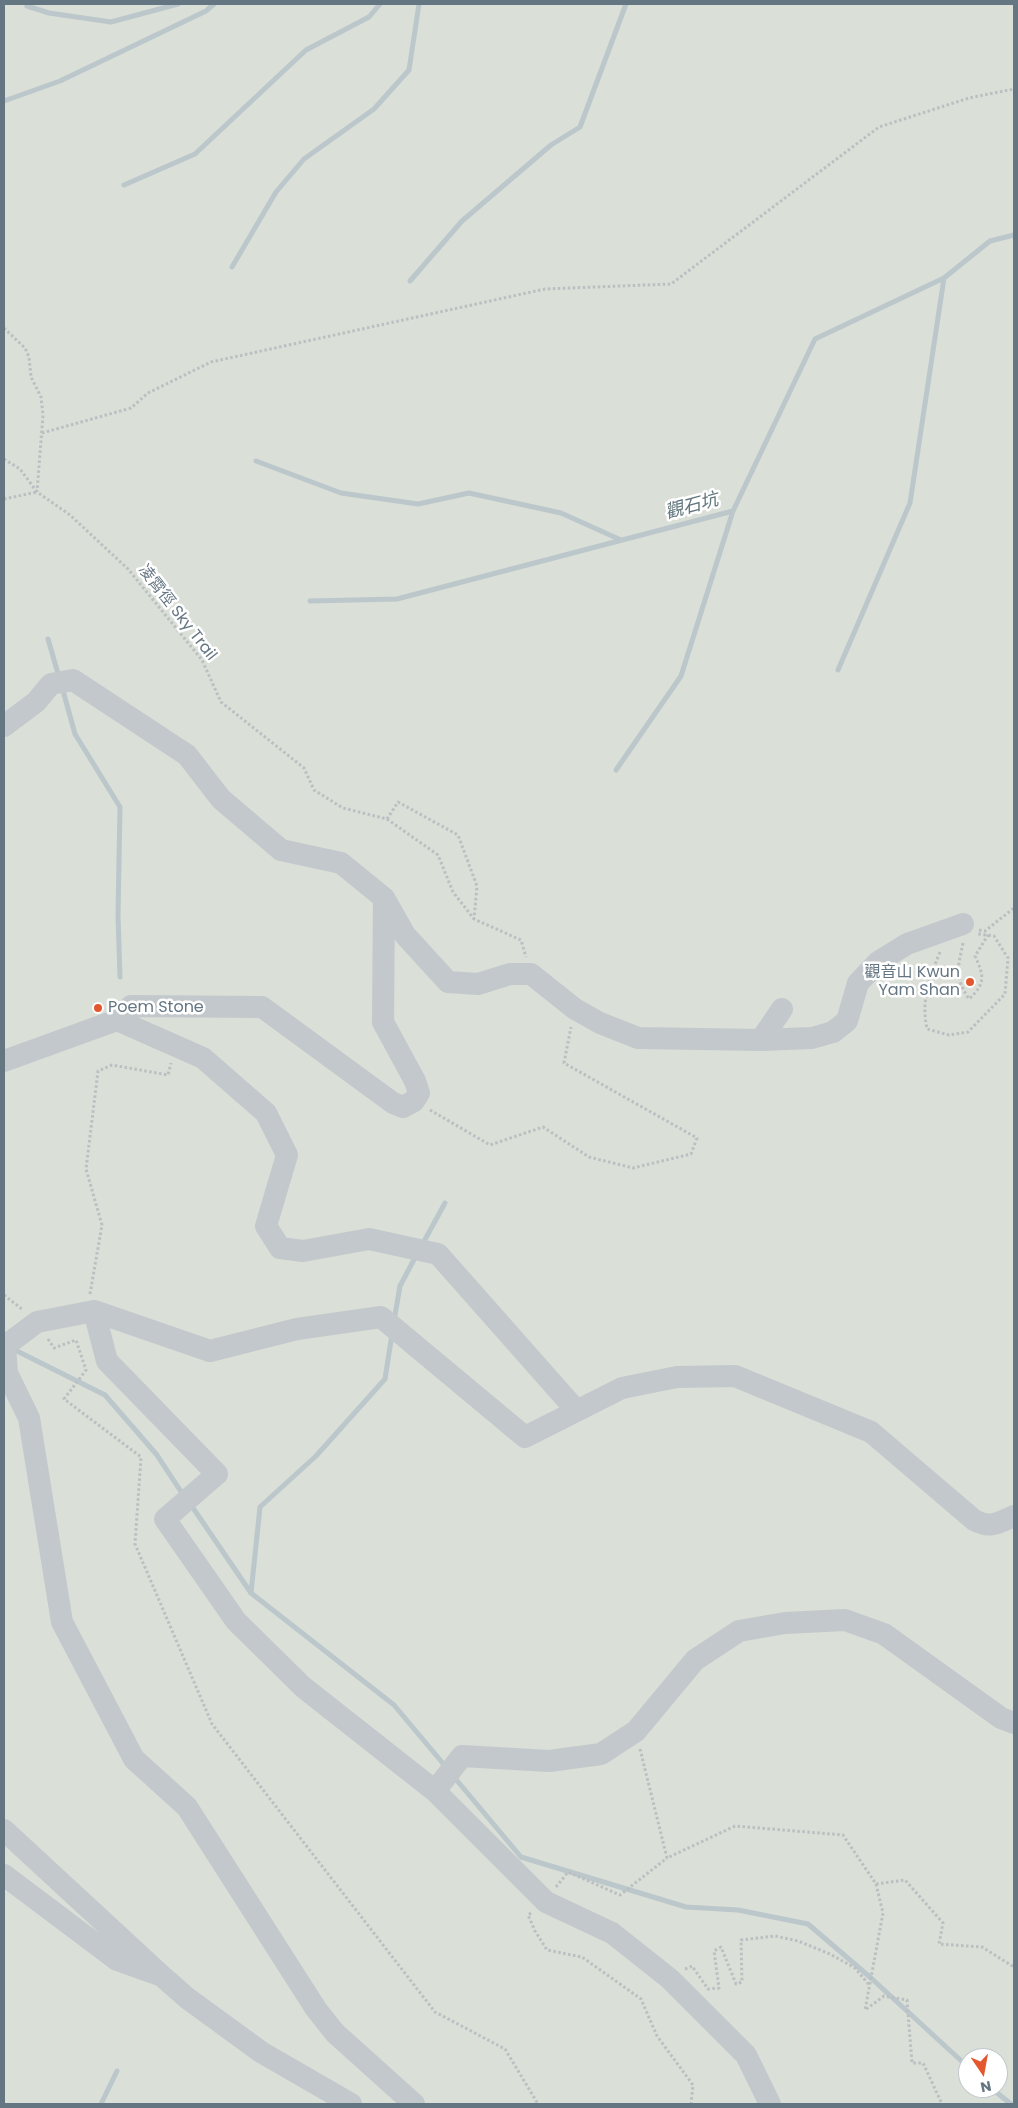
<!DOCTYPE html>
<html>
<head>
<meta charset="utf-8">
<style>
	body { margin:0 }
	#map { position:relative; width:1018px; height:2108px; overflow:hidden; background:#fafaf8; font-family:Poppins,sans-serif }
	canvas { display:block }
	.frame { position:absolute; inset:0; border:5px solid #657683; pointer-events:none }
	.north { position:absolute; left:958px; top:2048px; width:50px; height:50px; box-sizing:border-box; background:#fff; border:1px solid #c1c8cd; border-radius:50%; rotate:168deg; font-size:14px; font-weight:700; line-height:20px; text-align:center; color:#657683 }
	.north::after { content:''; display:block; margin:auto; width:18px; height:22px; background:#e4572e; clip-path:polygon(50% 0,100% 100%,50% 72%,0 100%) }
</style>
</head>
<body>
<div id="map">
<canvas width="1018" height="2108"></canvas>
<div class="frame"></div>
<div class="north">N</div>
</div>
<script>
const c = document.querySelector('canvas').getContext('2d');
c.lineJoin = 'round';
function fill(path, color) {
  c.fillStyle = color;
  c.fill(path, 'evenodd');
}
function strokePath(path, color, width, dash) {
  c.strokeStyle = color;
  c.lineWidth = width;
  c.lineCap = dash ? 'butt' : 'round';
  c.setLineDash(dash || []);
  c.stroke(path);
}
function drawText(font, color, halo, rows, align = 'center') {
  c.font = font + ' Poppins,"Noto Sans TC",sans-serif';
  c.lineWidth = 5;
  c.setLineDash([]);
  c.textBaseline = 'middle';
  c.strokeStyle = halo;
  c.fillStyle = color;
  for (const [text, x, y, turn = 0] of rows) {
    c.save();
    c.translate(x, y);
    c.rotate((+turn || 0) * Math.PI / 180);
    c.textAlign = isNaN(turn) ? turn : align;
    if (halo) c.strokeText(text, 0, 0);
    c.fillText(text, 0, 0);
    c.restore();
  }
}
const green = new Path2D(`
	M4,4h1010v2100h-1010zM968,2058h30v30h-30z`);
const stream = new Path2D(`
	M27,6l22,7 62,9 67,-18
	M4,101l56,-20 146,-70 8,-7
	M124,185l71,-31 111,-104 63,-33 11,-13
	M232,267l44,-75 28,-33 70,-50 35,-39 10,-66
	M410,281l52,-60 89,-76 29,-18 46,-123
	M256,461l85,32 77,11 51,-11 92,20 60,27
	M310,601l87,-2 336,-88 82,-172 129,-61 46,-37 24,-6
	M48,639l11,38
	M838,670l72,-167 34,-225
	M62,687l13,47 45,73 -2,108 2,62
	M616,770l65,-94 52,-165
	M422,1245l23,-42
	M394,1321l6,-35 17,-32
	M13,1349l92,46 52,60 27,41
	M191,1505l60,88 143,112 52,62
	M251,1593l9,-86 56,-51 69,-77 7,-45
	M454,1777l67,80 165,50 52,3 70,14 63,54 97,89
	M991,2088l20,16
	M101,2104l16,-33`);
const path = new Path2D(`
	M4,328l21,20 4,9 2,20 10,20 2,18 -6,77
	M42,433l89,-25 17,-15 63,-31 334,-73 126,-5 208,-157 90,-29 45,-9
	M4,459l16,10 17,23 33,23 58,54 74,91 19,42 83,66 10,22 29,18 44,11 11,-17 60,33 19,51 -3,33 47,21 5,17
	M4,499l33,-7
	M387,819l51,36 15,37 21,27
	M979,930l6,1 29,-23
	M963,943c-5,24 -9,34 6,56 17,-16 15,-23 6,-43l13,-21
	M940,952c-11,27 -19,47 -13,77l22,6 19,-3 37,-38 3,-36 -14,-22 -16,-2
	M430,1110l60,35 53,-18 46,30 44,11 58,-14 6,-16 -133,-75 7,-36
	M90,1294l12,-69 -16,-56 12,-98 14,-6 56,10 3,-12
	M4,1295l19,15
	M48,1339l6,9 22,-8 10,30 -22,29 77,58 -6,87 77,180 223,288 70,37 33,55
	M640,1749l27,109 68,-32 108,9 33,49 29,-4 38,43 -4,21 43,3 32,20
	M876,1884l7,29 -18,97 19,-14 23,4 5,63h11l19,41
	M556,1887l12,-15 52,23 47,-37
	M531,1913l-3,2 7,16 12,19 35,7 59,42 16,37 36,49 -2,19
	M685,1969l7,-3 16,23 11,-1 -5,-37 7,-4 15,37 6,-2 -1,-42 34,-4 23,5 32,13 25,14 15,18`);
const minor = new Path2D(`
	M4,726l32,-24 15,-18 22,-4 114,75 34,44 60,51 60,13 43,35
	M761,1040l21,-31
	M4,1061l113,-41
	M94,1311l-57,11 -32,24 2,27 22,45 33,204 72,137 53,48 129,202 19,24 79,71
	M576,1410l-138,-156 -69,-15 -66,12 -23,-3 -14,-22 21,-71 -21,-42 -63,-55 -86,-38 14,-14 131,1 131,96 10,4 11,-6 5,-8 -4,-12 -32,-59 1,-124 21,37 43,47 30,2 32,-10h21l44,35 25,14 38,15 123,2 51,-2 21,-6 14,-11 11,-38 20,-21 29,-18 56,-20
	M435,1791l27,-35 87,5 52,-7 35,-23 59,-71 44,-29 46,-8 60,-3 39,14 117,84 13,5
	M4,1830l158,146 -45,-16 -113,-85
	M162,1976l25,22 74,54 90,52
	M770,2104l-24,-49 -76,-76 -58,-46 -66,-31 -111,-111 -132,-104 -67,-66 -71,-102 52,-45 -110,-113 -13,-50 116,40 87,-22 84,-12 144,120 97,-49 55,-11 58,-1 136,56 103,88c17,9 24,3 40,-4`);
const markers = [
	[970,982,5,"#e4572e"],
	[98,1008,5,"#e4572e"]
];
const streetNames = [
	["凌霄徑 Sky Trail",177,613,52]
];
const poiNames = [
	["觀音山 Kwun",960,973],
	["Yam Shan",960,991],
	["Poem Stone",108,1008,"left"]
];
const waterNames = [
	["觀石坑",692,507,-15]
];
fill(green, '#dadfd7');
strokePath(stream, '#bbc7cb', 5);
strokePath(path, '#bbbfc2', 3, [2.5, 2.5]);
strokePath(minor, '#c3c8cc', 22);
for (const [x, y, r, color] of markers) {
  const dot = new Path2D();
  dot.arc(x, y, r, 0, 2 * Math.PI);
  c.fillStyle = color;
  c.fill(dot);
  strokePath(dot, '#fff', 2);
}
drawText('16px', '#657683', '#fff', streetNames);
drawText('16px', '#657683', '#fff', poiNames, 'right');
drawText('italic 18px', '#60757c', '#fff', waterNames);
</script>
</body>
</html>
